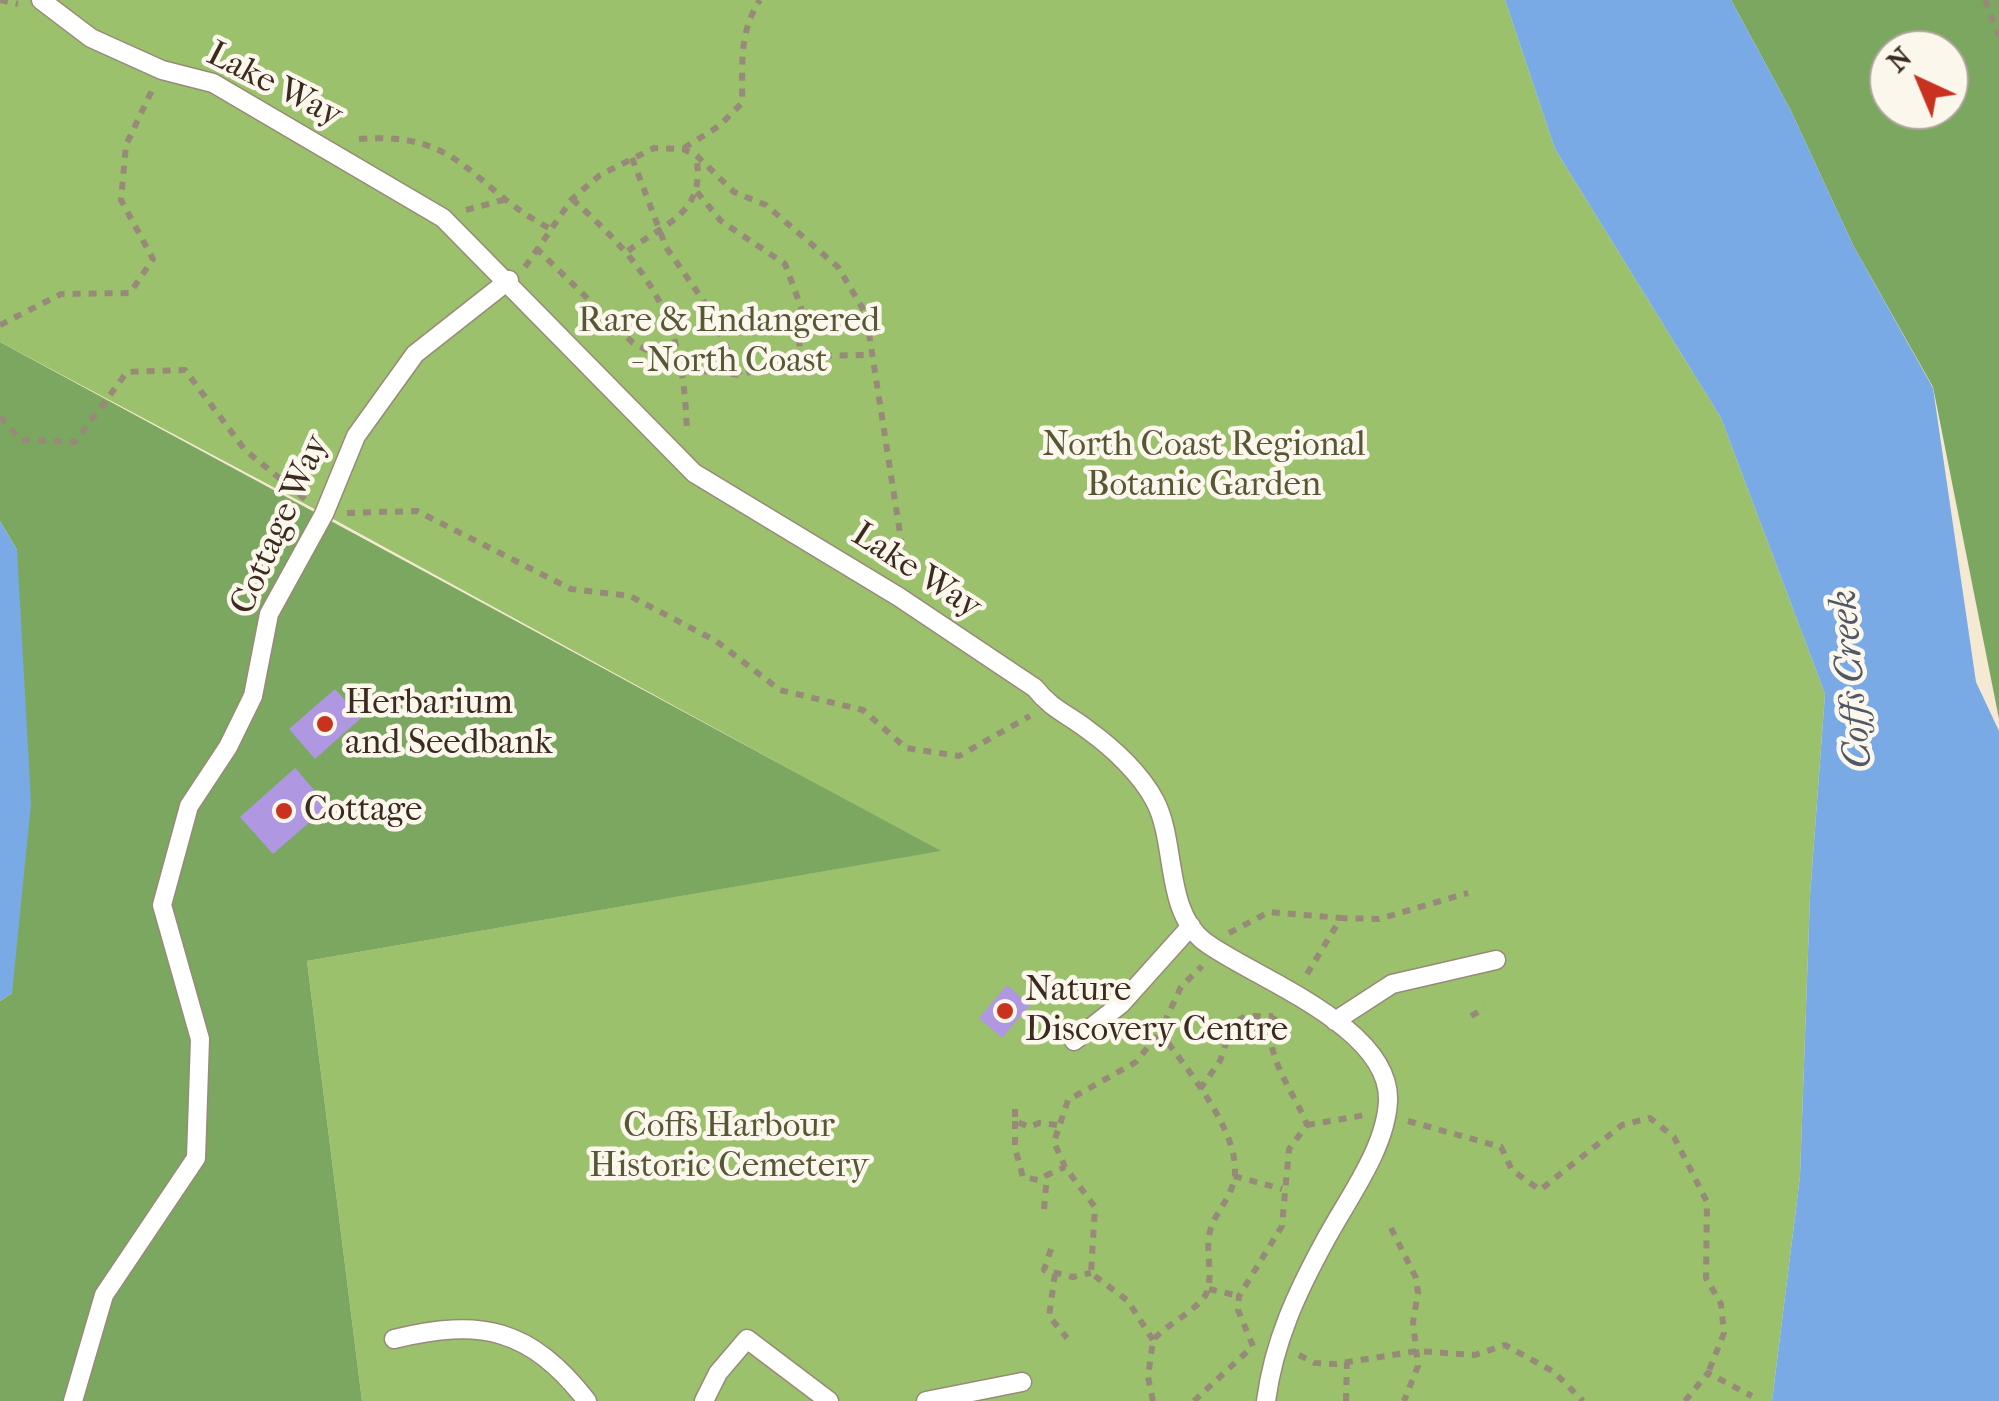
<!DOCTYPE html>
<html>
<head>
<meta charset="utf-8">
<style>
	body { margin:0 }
	#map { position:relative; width:1999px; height:1401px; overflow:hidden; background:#f5e9d3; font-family:"IM FELL French Canon",serif }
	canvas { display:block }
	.north { position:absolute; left:1869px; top:30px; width:100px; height:100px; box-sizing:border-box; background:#fbf7ec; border:2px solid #aea59a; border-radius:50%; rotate:316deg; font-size:28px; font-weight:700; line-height:40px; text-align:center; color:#3b2a1e }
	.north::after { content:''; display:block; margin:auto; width:35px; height:45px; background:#c8321e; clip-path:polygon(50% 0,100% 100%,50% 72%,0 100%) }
</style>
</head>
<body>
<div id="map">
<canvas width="1999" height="1401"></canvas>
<div class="north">N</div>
</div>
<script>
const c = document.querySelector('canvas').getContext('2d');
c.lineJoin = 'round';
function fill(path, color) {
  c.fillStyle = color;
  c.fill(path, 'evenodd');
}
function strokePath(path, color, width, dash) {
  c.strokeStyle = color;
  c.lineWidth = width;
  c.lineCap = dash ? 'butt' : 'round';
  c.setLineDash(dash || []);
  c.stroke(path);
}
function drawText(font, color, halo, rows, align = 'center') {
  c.font = font + ' "IM FELL French Canon",serif';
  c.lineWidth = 9;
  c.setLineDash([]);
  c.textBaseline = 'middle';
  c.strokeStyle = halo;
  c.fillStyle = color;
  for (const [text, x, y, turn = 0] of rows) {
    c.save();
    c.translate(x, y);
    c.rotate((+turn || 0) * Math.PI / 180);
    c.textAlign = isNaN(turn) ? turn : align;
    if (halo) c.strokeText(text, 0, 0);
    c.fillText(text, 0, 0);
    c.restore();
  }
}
const green = new Path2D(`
	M0,0h1505l50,149 166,269 104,276 -15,202 -10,280 -28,225h-1410l-55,-440 632,-110 -615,-337 -324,-172z`);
const forest = new Path2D(`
	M1731,0h268v719l-66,-332 -79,-140 -64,-138zM1889,50h60v60h-60z
	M0,342l941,509 -634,110 55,440h-362v-400l12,-8 5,-443 -17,-29z`);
const water = new Path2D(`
	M1505,0h226l59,109 64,138 79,141 43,294 23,49v670h-227l28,-225 10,-280 15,-202 -104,-276 -166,-269z
	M0,521l17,29 14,253 -19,190 -12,8z`);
const building = new Path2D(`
	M335,689l26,29 -46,41 -26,-30z
	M295,768l33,38 -55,48 -33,-37z
	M1007,985l23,20 -28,33 -23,-20z`);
const path = new Path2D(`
	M0,0l18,4
	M1985,0l14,36
	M359,139c104,-8 110,47 190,89
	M684,148l35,-22 23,-23c1,-39 -4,-69 18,-103
	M632,158l34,89 39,56 35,72
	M697,192l24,29 64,43 16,43 -2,49
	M572,199c83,74 112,122 115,235
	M466,210l41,-11
	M536,248l97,95 51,26 56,6 59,-19 73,-1
	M628,251c37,-28 79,-38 68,-95
	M525,267l47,-68 28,-24 54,-27 29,1 13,6 38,37 32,13 72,62 28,47 40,258
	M0,325l61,-31 69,-1 23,-34 -32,-59 5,-55 27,-57
	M0,417l21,23 54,2 52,-70 58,-2 60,80 60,49
	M347,513l70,-2 154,78 59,7 86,45 64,49 83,20 43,38 53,8 71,-40
	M1229,933l40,-21 72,6
	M1307,974l34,-56 38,1 89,-26
	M1471,1016l14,-8
	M1200,1089l20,-28 13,-38 13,-7h27
	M1015,1109v12l14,6 10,-4 18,2
	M1015,1121v27l8,29 15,3 9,-5
	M1408,1121l93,26 11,23 28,20 82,-65 28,-7 24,19 33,65 -1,76 15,26 3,29 -16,40
	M1307,1125l58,-10
	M1234,1176l48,13
	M1044,1209l3,-34 18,-8
	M1391,1228l25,50 2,15 -5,29 5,44 -14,35
	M1051,1249l-7,21 29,7 18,-4
	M1055,1274l-6,42 18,22
	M1209,1289l30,7
	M1153,1340l-25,-39 -37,-28 4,-66 -30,-40 -11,-25 14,-42 68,-38 24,-30
	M1253,1346l-15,-36 1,-14 43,-70 7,-77 18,-24c-11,-31 -53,-81 -29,-114
	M1299,1355l16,8 21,1 81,-13 58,4 30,-10 49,27 29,29
	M1153,1401l-5,-24 5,-37c14,-16 40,-27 52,-44 9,-15 1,-43 4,-60 3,-20 17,-31 23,-49 18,-45 -47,-120 -72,-155l21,-45 21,-21
	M1194,1401l58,-54
	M1346,1401l1,-39
	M1685,1401l23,-28 44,23`);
const lane = new Path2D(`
	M41,0l50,38 71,32 51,13 230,135 251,255 205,124 136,91c16,21 34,27 53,42 25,18 53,44 67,71 22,42 9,110 50,141 47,35 186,84 183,159 -2,47 -40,97 -62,138 -29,53 -52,102 -60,162
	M1335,1021l57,-37 104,-24
	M1074,1041l47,-37 70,-78
	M394,1339c87,-21 136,-11 193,62
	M73,1401l31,-106 92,-137 4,-119 -38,-134 27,-99 39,-59 25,-51 16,-82 55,-100 32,-78 59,-82 94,-74
	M704,1401l14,-28 29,-34 82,62
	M926,1401l96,-19`);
const markers = [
	[325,724,10,"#c8321e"],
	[284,811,10,"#c8321e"],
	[1005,1011,10,"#c8321e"]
];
const streetNames = [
	["Lake Way",274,86,27],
	["Cottage Way",281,525,-66],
	["Lake Way",916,572,33]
];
const parkNames = [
	["Rare & Endangered",729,322],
	["- North Coast",729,362],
	["North Coast Regional",1204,446],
	["Botanic Garden",1204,486],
	["Coffs Harbour",729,1127],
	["Historic Cemetery",729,1167]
];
const poiNames = [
	["Herbarium",345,704],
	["and Seedbank",345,744],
	["Cottage",304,811],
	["Nature",1025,991],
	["Discovery Centre",1025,1031]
];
const waterNames = [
	["Coffs Creek",1853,679,-95]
];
fill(green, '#9bc16c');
fill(forest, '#7ca760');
fill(water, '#7aaae5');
fill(building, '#b097e2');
strokePath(lane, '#988a78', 21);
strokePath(path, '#988a78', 6, [8, 8]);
strokePath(lane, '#fff', 18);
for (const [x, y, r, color] of markers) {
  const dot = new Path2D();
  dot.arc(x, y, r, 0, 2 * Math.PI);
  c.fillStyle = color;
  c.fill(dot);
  strokePath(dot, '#fbf7ec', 4);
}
drawText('35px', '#3b2a1e', '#fbf7ec', streetNames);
drawText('35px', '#585735', '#fbf7ec', parkNames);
drawText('35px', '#3b2a1e', '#fbf7ec', poiNames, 'left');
drawText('italic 38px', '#515764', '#fbf7ec', waterNames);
</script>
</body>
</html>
